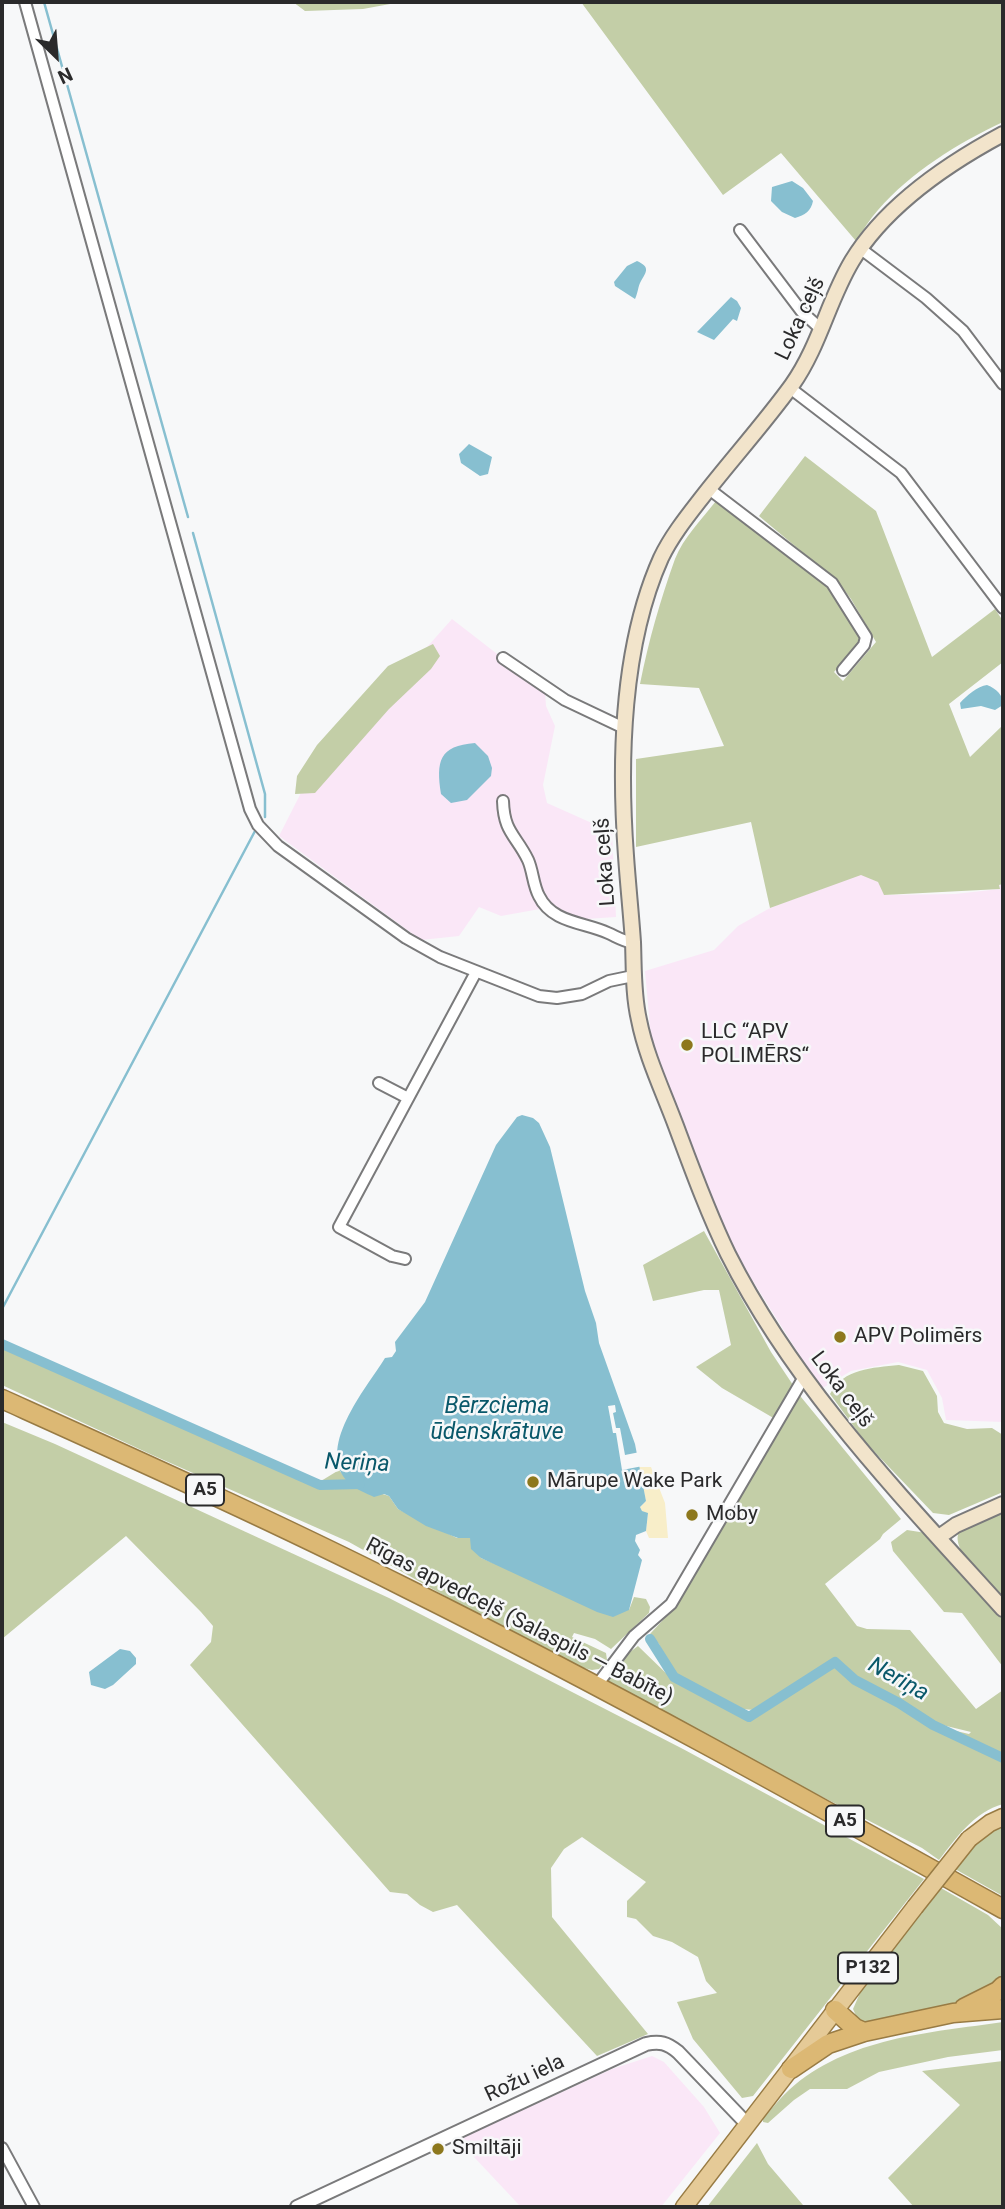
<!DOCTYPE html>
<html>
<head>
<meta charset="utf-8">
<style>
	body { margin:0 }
	#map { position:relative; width:1005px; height:2209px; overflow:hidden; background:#f7f8f9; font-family:Roboto,sans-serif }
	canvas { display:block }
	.frame { position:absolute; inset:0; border:4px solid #2a2a2b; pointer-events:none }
	.north { position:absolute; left:21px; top:21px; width:70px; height:70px; -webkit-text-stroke:5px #f7f8f9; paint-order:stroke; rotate:155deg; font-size:19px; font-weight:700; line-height:28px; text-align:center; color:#2a2a2b }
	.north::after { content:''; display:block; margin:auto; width:24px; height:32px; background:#2a2a2b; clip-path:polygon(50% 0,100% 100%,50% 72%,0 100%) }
</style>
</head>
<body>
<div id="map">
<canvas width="1005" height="2209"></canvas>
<div class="frame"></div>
<div class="north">N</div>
</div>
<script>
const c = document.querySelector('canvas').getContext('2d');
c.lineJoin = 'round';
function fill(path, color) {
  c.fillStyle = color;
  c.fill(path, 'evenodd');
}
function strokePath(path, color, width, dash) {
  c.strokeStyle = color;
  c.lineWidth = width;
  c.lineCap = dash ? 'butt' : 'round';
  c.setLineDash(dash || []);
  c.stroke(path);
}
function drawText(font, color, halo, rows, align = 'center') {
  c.font = font + ' Roboto,sans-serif';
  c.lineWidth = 5;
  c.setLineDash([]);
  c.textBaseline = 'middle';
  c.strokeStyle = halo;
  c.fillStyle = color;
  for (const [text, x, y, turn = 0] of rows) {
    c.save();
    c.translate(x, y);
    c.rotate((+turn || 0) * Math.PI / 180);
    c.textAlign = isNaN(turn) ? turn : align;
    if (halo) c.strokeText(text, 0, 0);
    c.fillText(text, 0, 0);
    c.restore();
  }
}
const industrial = new Path2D(`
	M452,619l93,72 1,15 9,20 -12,59 4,18 65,29 4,85 -30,2 -35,-12 -50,9 -22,-9 -20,29 -38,4 -142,-104 27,-53z
	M861,874l17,8 7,13 70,-1 45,-5 -1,-4 4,-1v538l-57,-2 -4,-22 -15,-28 -29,-8 -47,9 -30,18 -91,-144 -32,-77 -47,-130 -6,-67 69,-21 24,-24 32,-18z
	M652,2056l12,6 40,45 16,26 -59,74h-140l-63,-67 154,-71z`);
const green = new Path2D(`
	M293,2h108l-38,7 -58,2z
	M581,2h422v120c-45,21 -92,50 -125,88 -8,9 -15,20 -22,31l-75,-88 -58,42z
	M805,456l71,55 56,146 63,-48 8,12v41l-54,42 21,53 33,-32v159l-4,1 1,4 -116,6 -6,-13 -17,-7 -91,33 -19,-86 -115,25v-88l88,-13 -25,-58 -59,-4c9,-45 20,-83 35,-125 8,-21 27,-40 41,-58l114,88 30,46 -2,11 -24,26 9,9 33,-39 -25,-43 -13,-17 -79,-66z
	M433,644l7,12 -9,13 -42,40 -74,84 -20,1 2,-18 20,-31 71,-79z
	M704,1231l67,121 30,45 100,122 -18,15 -3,5 -55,45 32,42 10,3 43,1 66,79 27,-19v114c-29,8 -46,33 -64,56l-17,-12 -314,-161 -1,-6 19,-26 12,-9 34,33 77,40 79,-50 7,-2 19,15 44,22 33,21 38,9 2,-2 -37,-9 -38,-24 -40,-19 -21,-19 -80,49 -15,-1 -67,-35 -14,-30 -9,-10 23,-25 109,-186 -60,-35 -26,-21 35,-22 -12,-55h-15l-51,11 -10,-36z
	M2,1342l319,139 18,-11c20,25 23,17 50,26l9,13 59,29h13l11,20 12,5 136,47 5,-13 12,2 4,8 -1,6 -38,36 -16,-10 -21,-6 -2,4 34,16 1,7 -8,9 -7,1 -16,-4 -122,-65 -105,-59 -199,-88 -148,-69z
	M899,1365l24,6 14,25 1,16 6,11 23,6 25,-1 11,7v57l-54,23 -16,-2 -67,-70 -36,-49c14,-26 42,-26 69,-29z
	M2,1422l53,22 334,154 294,151 241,130 -171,217 -11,2 -49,-59 -16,-37 40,-9 -11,-12 -8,-24 -26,-15 -19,-6 -17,-17 -9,-2v-16l19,-19 -64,-45 -18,12 -13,19 1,49 96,117 -51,22 -140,-151 -24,7 -13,-7 -13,-11 -17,-2 -200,-227 21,-23 2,-16 -12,-14 -75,-76 -124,103z
	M1003,1509v91c-12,-13 -60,-55 -41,-72 8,-7 31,-14 41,-19z
	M907,1530l19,3 77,86v48l-41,-54 -18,-1 -51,-61 -2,-9z
	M1003,1825v71l-48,-27c16,-18 26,-33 48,-44z
	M941,1888l47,27 15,14v47c-26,31 -97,40 -136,48l-9,-4 -5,-11 7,-16z
	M1003,2022v28l-55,7 -69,15 -32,17h-37l-16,11 -26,23 -5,-1v-4c9,-9 17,-20 26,-28 59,-53 140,-57 214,-68z
	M1003,2061v146h-89l-26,-29 72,-73 -38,-34z
	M757,2143l11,21 35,41 -2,2h-94z`);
const sand = new Path2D(`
	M639,1467h12l14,36 3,35h-19l-3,-7 2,-17 -6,-3 -2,-4 6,-6z`);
const water = new Path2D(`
	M792,181l11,7 10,13c-2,10 -8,14 -18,17l-13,-6 -11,-11 1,-14z
	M637,261c13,6 10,10 4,20 -3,5 -3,12 -6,18l-20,-13 -1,-4 13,-16z
	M731,297l6,4 4,7 -4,13 -4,-2 -19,21 -17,-8z
	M469,444l23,13 -4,17 -8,2 -19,-13 -2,-9z
	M987,685c10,4 16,10 16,20l-8,5 -14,-4 -20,3 -1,-6c6,-7 18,-17 27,-18z
	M475,743l13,13 4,12 -1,8 -24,24 -16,3 -10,-9c-5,-33 -2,-48 34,-51z
	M522,1115l11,3 6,5 11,24 35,144 11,32 3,20 36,101 11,57 -6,6 2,4 6,2 -2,18 -10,4 -1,6 5,9 -2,5 4,5 -13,50 -16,7 -16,-5 -116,-54 -10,-9 -1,-11h-12l-32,-12 -28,-17 -9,-13 -5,-2 -10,3c-8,-4 -17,-7 -24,-13 -37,-34 16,-95 35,-126l7,-1 4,-6 -1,-9 30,-40 71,-157 21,-28z
	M120,1649l10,2 6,7v6l-23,21 -8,4 -14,-4 -2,-13z`);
const pier = new Path2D(`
	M615,1405l1,7 -3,1 3,15h4l5,27 15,-3 3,14 -21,4 -6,-37h-3l-5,-27z`);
const stream = new Path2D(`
	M44,2l144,515
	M193,533l72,261v23
	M2,1309l253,-478`);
const canal = new Path2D(`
	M2,1344l318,141 40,-1
	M650,1639l24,38 75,40 86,-55 20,18 44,23 34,22 70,33`);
const minor = new Path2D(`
	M25,2l225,807 8,16 20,21 128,92 34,19 99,39 18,2 25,-4 27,-13 24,-5
	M740,230l62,82 20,18
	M861,249l65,49 37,33 40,53
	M790,388l111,85 102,135
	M709,489l123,94 34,54 -2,8 -21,25
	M503,658l62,42 59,28
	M503,801c1,32 13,34 25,59 5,11 5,25 11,36 13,27 45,26 69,37 9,4 15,8 25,10
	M379,1083l29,15
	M405,1259l-13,-3 -53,-29 137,-255
	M597,1685l37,-49 37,-32 133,-227
	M2,2148l32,59`);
const tertiary = new Path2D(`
	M297,2207l349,-163c14,-3 21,-1 32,8l70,73`);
const secondary = new Path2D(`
	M1003,134c-56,30 -117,71 -151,127 -24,40 -32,84 -60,124 -29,40 -62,76 -92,115 -14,18 -29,37 -39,58 -39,87 -42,203 -35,298 2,29 5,57 7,86 1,26 0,52 6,78 7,36 24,71 37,106 16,43 32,87 52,128 68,135 175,244 275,355
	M939,1537l17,-12 47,-21`);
const primary = new Path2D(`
	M969,1839l21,-16 13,-6
	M684,2207l231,-300`);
const trunk = new Path2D(`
	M2,1399c135,61 271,122 404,189 203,101 400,211 597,321
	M964,2008l34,-17 5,-5
	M835,2010l20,18 9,4
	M791,2069l37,-25 36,-12 89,-19 50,-4`);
const primaryBridge = new Path2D(`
	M915,1907l54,-68`);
const markers = [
	[687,1045,7,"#8d781d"],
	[840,1337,7,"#8d781d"],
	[533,1482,7,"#8d781d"],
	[692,1515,7,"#8d781d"],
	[438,2149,7,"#8d781d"]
];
const shields = [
	[205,1490,38],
	[845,1821,38],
	[868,1968,60]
];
const shieldNames = [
	["A5",205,1490],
	["A5",845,1821],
	["P132",868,1968]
];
const streetNames = [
	["Loka ceļš",801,319,-65],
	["Loka ceļš",606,862,-94],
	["Loka ceļš",841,1390,53],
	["Rīgas apvedceļš (Salaspils — Babīte)",519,1622,27],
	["Rožu iela",525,2079,-25]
];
const poiNames = [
	["LLC “APV",701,1033],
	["POLIMĒRS“",701,1057],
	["APV Polimērs",854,1337],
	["Mārupe Wake Park",547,1482],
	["Moby",706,1515],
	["Smiltāji",452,2149]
];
const waterNames = [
	["Bērzciema",497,1407],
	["ūdenskrātuve",497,1433],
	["Neriņa",357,1464,2],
	["Neriņa",898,1680,29]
];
fill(industrial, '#fae7f7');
fill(green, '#c3cea7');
fill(sand, '#f8eec9');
fill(water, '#87bfd0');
fill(pier, '#f7f8f9');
strokePath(stream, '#87bfd0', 2.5);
strokePath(canal, '#87bfd0', 10);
strokePath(minor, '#7a7a7b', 14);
strokePath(tertiary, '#7a7a7b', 16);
strokePath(secondary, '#7a7a7b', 18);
strokePath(primary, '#987b44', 19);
strokePath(trunk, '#987b44', 21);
strokePath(minor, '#fff', 10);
strokePath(tertiary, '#fff', 12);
strokePath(secondary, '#f2e4cb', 14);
strokePath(primary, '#e5ca97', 16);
strokePath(trunk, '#dcb874', 18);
strokePath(primaryBridge, '#987b44', 19, []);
strokePath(primaryBridge, '#e5ca97', 16);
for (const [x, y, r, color] of markers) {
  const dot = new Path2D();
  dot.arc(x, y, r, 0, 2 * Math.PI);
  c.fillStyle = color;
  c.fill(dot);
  strokePath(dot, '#f7f8f9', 2.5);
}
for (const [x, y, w] of shields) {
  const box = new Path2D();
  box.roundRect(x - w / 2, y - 15.5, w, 31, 5);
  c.fillStyle = '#f7f8f9';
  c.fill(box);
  strokePath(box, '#2a2a2b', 2);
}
drawText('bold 19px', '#2a2a2b', null, shieldNames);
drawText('21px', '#2a2a2b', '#f7f8f9', streetNames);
drawText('21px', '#2a2a2b', '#f7f8f9', poiNames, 'left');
drawText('italic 23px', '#09586a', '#f7f8f9', waterNames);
</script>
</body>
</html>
